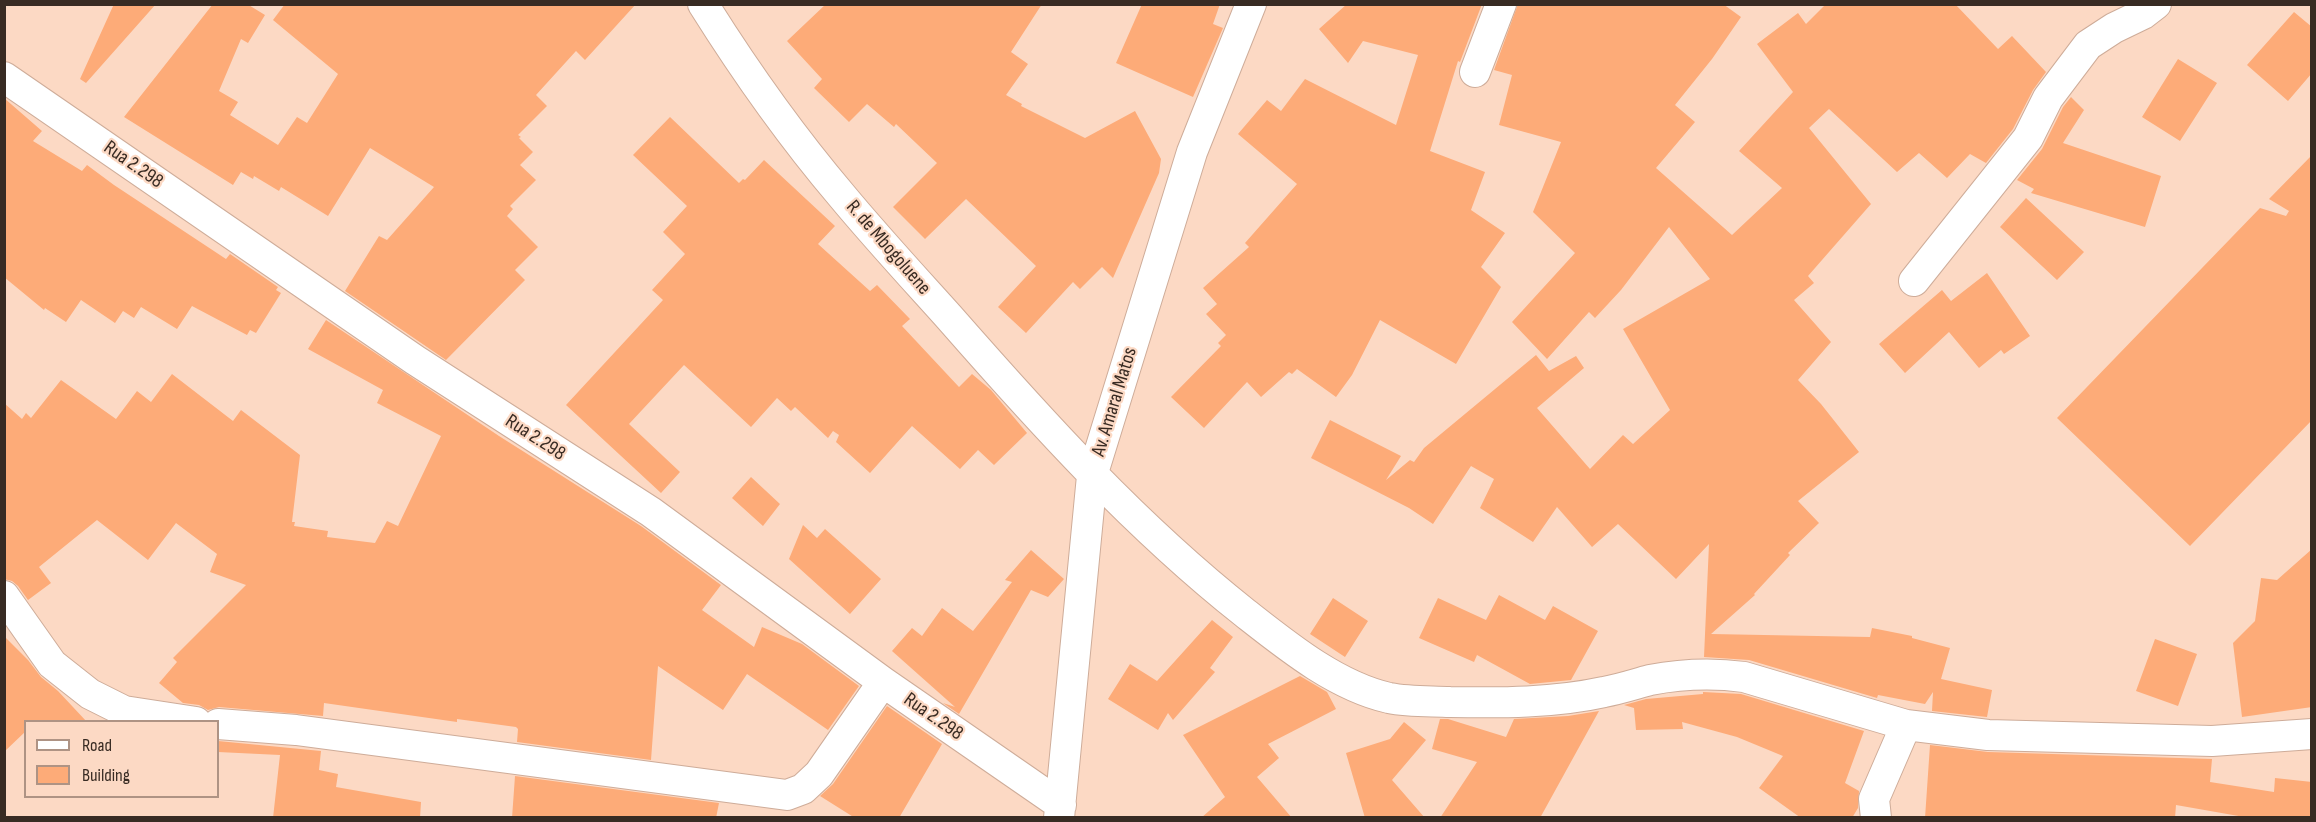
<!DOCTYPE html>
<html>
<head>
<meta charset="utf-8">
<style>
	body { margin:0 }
	#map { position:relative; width:2316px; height:822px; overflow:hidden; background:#fcd9c4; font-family:"Sofia Sans Condensed",sans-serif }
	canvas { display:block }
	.frame { position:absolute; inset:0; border:6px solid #382b23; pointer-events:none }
	.legend { position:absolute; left:24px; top:720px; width:195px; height:78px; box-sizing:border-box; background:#fcd9c4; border:2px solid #ae9384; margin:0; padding:8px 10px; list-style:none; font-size:18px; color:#382b23 }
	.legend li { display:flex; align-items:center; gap:12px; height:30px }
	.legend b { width:30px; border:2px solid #ae9384 }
</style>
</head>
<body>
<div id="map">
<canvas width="2316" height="822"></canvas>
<div class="frame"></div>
<ul class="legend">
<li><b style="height:8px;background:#fff"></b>Road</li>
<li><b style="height:16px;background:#fdab78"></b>Building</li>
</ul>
</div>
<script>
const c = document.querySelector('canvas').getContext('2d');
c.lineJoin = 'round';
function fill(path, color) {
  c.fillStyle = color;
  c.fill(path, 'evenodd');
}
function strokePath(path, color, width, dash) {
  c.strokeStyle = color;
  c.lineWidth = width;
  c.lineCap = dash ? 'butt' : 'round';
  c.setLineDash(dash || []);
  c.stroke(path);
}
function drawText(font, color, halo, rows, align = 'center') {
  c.font = font + ' "Sofia Sans Condensed",sans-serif';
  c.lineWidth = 4.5;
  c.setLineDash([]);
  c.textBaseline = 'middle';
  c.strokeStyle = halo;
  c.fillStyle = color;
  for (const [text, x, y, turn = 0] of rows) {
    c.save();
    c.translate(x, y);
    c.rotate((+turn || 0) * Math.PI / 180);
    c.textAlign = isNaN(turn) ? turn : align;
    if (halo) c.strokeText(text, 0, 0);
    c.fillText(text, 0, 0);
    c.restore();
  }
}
const building = new Path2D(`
	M114,4h42l-70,79 -6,-4z
	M213,4h34l18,11 -17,28 -7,-4 -22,52 19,11 -8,13 48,30 19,-28 10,6 31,-49 -65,-54 12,-16h351l-51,56 -9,-9 -40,44 11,11 -29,29 3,2 -2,1 14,14 -13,13 16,15 -26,26 3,3 -6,7 31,31 -23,23 10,10 -79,80 -101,-69 34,-55 8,4 47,-53 -64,-39 -42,68 -47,-29 -2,4 -25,-15 -1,3 -12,-7 -8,13 -109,-68z
	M826,4h216l-31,48 17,12 -22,31 16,9 -1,2 64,32 50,-27 26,48 -2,14 -46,105 -11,-11 -22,22 -7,-7 -47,51 -28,-26 38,-41 -70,-67 -41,40 -32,-32 44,-44 -41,-39 -2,3 -27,-23 -18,18 -35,-34 8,-9 -35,-38z
	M1142,4h78l-7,20 10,4 -30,69 -77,-34z
	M1347,4h135l-22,58 -2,-1 -28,90 55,21 -14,38 34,23 -24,34 20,20 -45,77 -76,-44 -28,55 -16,22 -39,-28 -5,5 -3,-2 -28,25 -14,-15 -43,46 -33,-31 50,-51 -3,-3 8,-8 -20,-21 11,-10 -14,-16 46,-41 -4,-4 52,-59 -59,-50 29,-34 14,11 24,-32 91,46 22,-70 -55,-14 -15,22 -29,-34z
	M1518,4h205l18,13 -29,42 -37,46 20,17 -39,46 76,67 50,-47 -43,-37 54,-59 -36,-48 41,-31 8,11 20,-20h129l43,45 14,-13 34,36 -13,18 -20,39 -27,34 -16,-9 -23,24 -28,-25 -22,19 -68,-63 -20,19 62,76 -63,72 6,7 -20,17 37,42 -33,38 23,24 38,48 -61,49 21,22 -31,30 2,2 -36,39 1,1 -44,39 159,3 2,-9 40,8v2l38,10 -9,31 51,11 -5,27 -55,-6 1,-19 -8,12 -47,-9 -1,3 -128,-38 -45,-3 5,-113 -33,35 -58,-55 -26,23 -35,-40 -24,35 -53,-34 14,-29 -23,-13 -38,58 -24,-16 -98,-50 19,-38 71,36 -15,24 24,-20 4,2 10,-14 112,-93 13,16 27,-15 8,12 -47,40 53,61 33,-34 10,9 37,-34 -47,-81 87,-50 -41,-52 -48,63 -26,28 -6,-6 -42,47 -35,-37 63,-69 -42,-41 28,-70 -62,-17 13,-50 -18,-5z
	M2294,12l18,15v46l-24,28 -41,-36z
	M2178,59l39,24 -37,58 -38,-24z
	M2071,97l13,13 -21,33 98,33 -16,51 -114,-34 3,-4 -17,-9 25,-31 21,-42z
	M4,98l38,33 -9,10 49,30 5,-6 27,20 112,74 4,-5 48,33 -2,3 5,3 -25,40 -6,-3 -3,5 -55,-29 -15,23 -36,-22 -7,11 -11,-7 -8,12 -34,-23 -15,22 -21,-14 -1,2 -40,-33z
	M670,117l69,66 4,-4 2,1 19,-20 71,66 -17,18 52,47 7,-6 33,34 -8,7 57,61 13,-13 19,16 36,43 -33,32 -16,-15 -18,19 -48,-43 -42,47 -34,-31 3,-7 -6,-4 -5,7 -33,-31 -4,4 -14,-13 -26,29 -67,-62 -55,59 51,48 -19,21 -95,-88 97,-105 -11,-10 33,-36 -22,-22 24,-26 -54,-51z
	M2312,155v265l-122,126 -133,-128 203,-210 26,8 3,-5 -20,-12z
	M2026,198l58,54 -27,28 -57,-53z
	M1987,273l43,63 -26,18 -3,-4 -22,18 -30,-36 -44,41 -26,-29 63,-54 9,11z
	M326,320l173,116 142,90 80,59 -19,25 52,37 8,-20 40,17 57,42 -31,44 -81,-56 -24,36 -65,-44 -7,94 -134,-18 1,-13 -2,-2 -59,-8v3l-133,-19 -1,13 -104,-9 -11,3 -9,-5 -16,-2 -24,-20 18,-21 -4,-4 73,-73 -36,-13 7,-18 -41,-31 -28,37 -51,-40 -58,47 12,16 -23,17 -10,-14 -6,-5 -8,-2v-176l18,16 4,-6 5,5 30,-38 55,39 21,-28 14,11 21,-28 61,47 8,-11 59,45 -8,67h3l-1,4 34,5 -1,6 48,6 12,-22 11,5 43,-90 -64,-33 6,-13 -75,-41z
	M751,477l29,27 -17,22 -31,-28z
	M803,525l14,13 8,-9 56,50 -31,35 -61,-55z
	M2312,549v158l-70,10 -9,-74 22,-22 6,-43 16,2z
	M1031,550l33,29 -16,18 -17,-7 -72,124 -16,-11 12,4 -63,-56 20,-23 10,8 20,-28 31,23 39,-49 -7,-2z
	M1499,595l46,25 8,-14 45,25 -27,49 -41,4 -53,-29 -3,7 -55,-24 19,-40 48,22z
	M1333,598l35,23 -23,36 -35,-23z
	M1212,620l21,17 -23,31 5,4 -42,48 -5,-7 -10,17 -50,-31 22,-35 27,17z
	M4,636l24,24 13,17 17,14 29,31h-61v9l-22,21z
	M2155,639l42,15 -19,52 -42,-15z
	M1300,676l27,16 9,17 -68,35 11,14 -22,19 35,41h-91l24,-21 -42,-62z
	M1703,692l38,2 123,37 -19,52 14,8 -1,17 -6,10h-51l-42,-30 24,-32 -46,-19 -55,-15 1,7 -47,1 -2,-22 -10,-3 22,-6 57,-5z
	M887,706l55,38 -43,74h-44l-35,-22 13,-12z
	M1599,711l-59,107h-100l37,-56 -45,-13 8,-30h8l58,18 8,-18 54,-3z
	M1404,722l22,18 -34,40 33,38h-60l-19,-65 44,-14z
	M218,741l103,10 -2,19 19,4 -2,13 85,15 -1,16h-147l7,-63 -62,-3z
	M1930,745l58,7 224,7 -2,23 64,10 1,-14 37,4v36h-62l-74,-13 -1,13h-250z
	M515,776l204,27 -3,15h-204z`);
const minor = new Path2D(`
	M703,4c42,67 88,132 139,192 34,41 71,81 107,121 92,105 186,209 296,296 42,33 91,73 144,85 20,4 41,3 61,4 51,1 104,1 154,-10 16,-3 31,-8 46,-12 32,-6 63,-7 94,-3l162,48 82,10 224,6 100,-7
	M1475,72l26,-68
	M4,77l411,283 236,152 232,170 178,123
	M1914,281l114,-143 20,-40 40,-53 26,-17 29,-14 13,-10
	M4,596l48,68 38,30 34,17 72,11
	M218,724l78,6 491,65 16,-6 16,-15 64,-92
	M1059,818l33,-342 100,-324 59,-148
	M1876,818l-2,-19 32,-74`);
const streetNames = [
	["Rua 2.298",133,165,35],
	["R. de Mbogoluene",888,248,49],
	["Av. Amaral Matos",1115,402,-73],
	["Rua 2.298",535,438,33],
	["Rua 2.298",933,717,35]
];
fill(building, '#fdab78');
strokePath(minor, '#ceac99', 32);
strokePath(minor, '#fff', 30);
drawText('20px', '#382b23', '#fcd9c4', streetNames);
</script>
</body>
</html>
